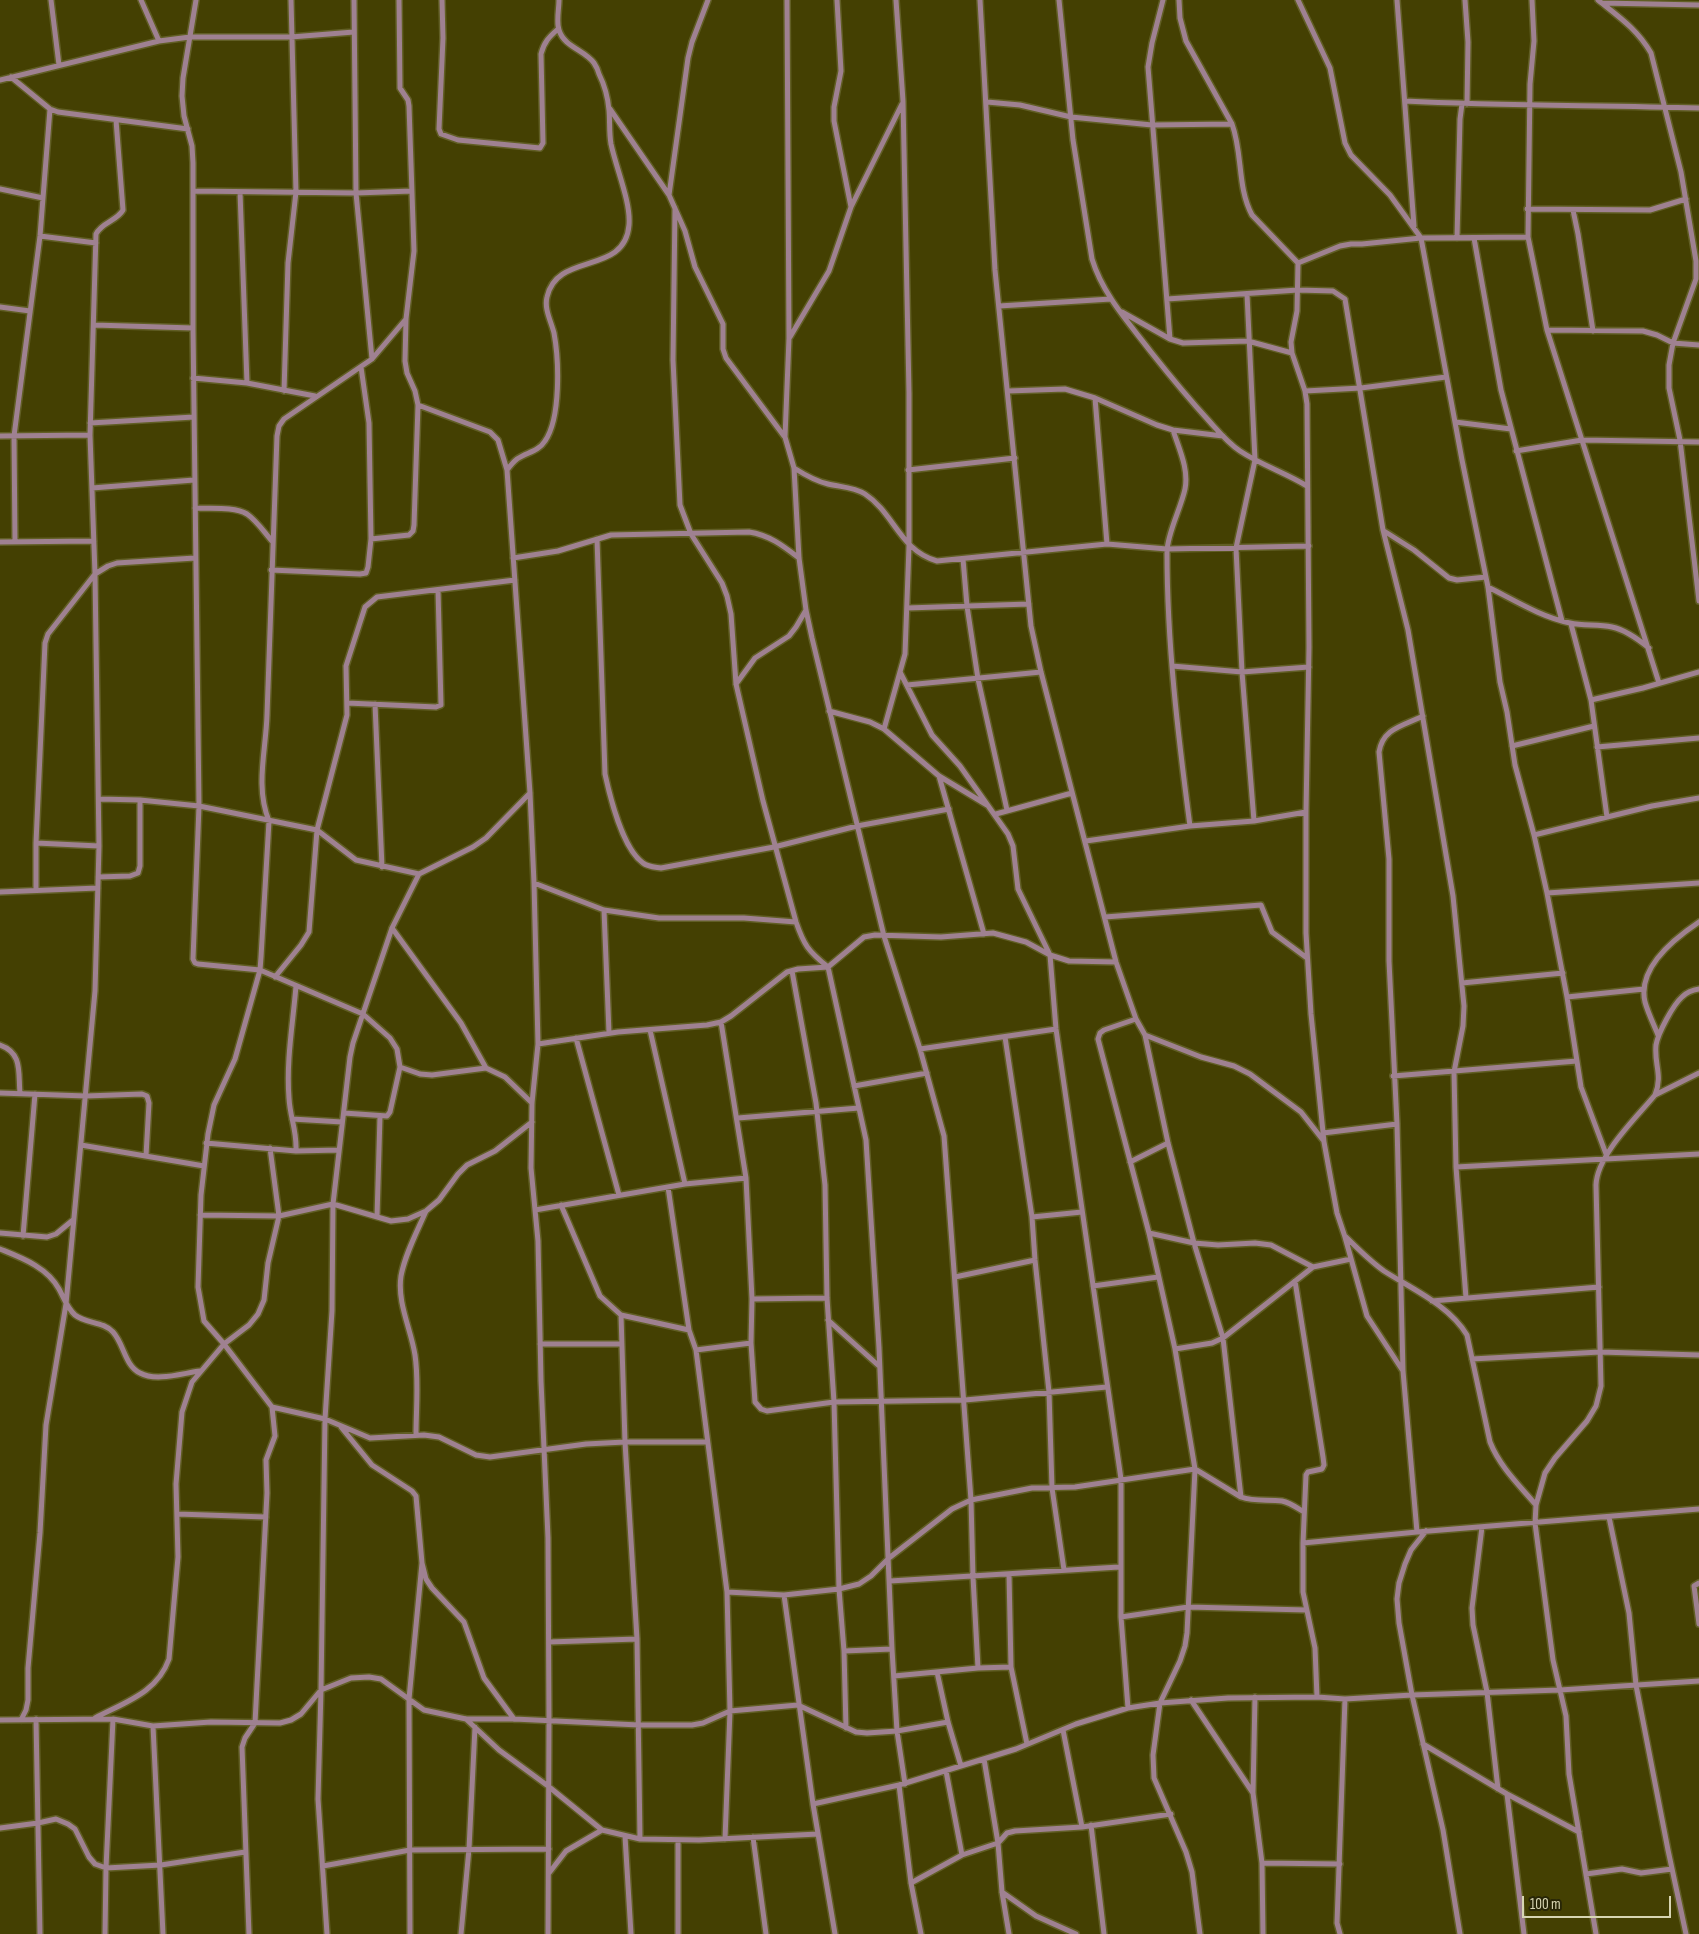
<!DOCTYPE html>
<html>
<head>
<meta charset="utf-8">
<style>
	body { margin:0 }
	#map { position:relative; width:1699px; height:1934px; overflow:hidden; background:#444002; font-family:"Sofia Sans Condensed",sans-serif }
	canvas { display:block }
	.scale { position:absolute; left:1522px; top:1896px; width:149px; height:22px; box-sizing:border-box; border:2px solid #d7d5b2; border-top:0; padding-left:6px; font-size:15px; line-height:18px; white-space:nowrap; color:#d7d5b2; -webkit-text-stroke:4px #282607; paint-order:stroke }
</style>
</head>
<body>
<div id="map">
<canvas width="1699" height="1934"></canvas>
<div class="scale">100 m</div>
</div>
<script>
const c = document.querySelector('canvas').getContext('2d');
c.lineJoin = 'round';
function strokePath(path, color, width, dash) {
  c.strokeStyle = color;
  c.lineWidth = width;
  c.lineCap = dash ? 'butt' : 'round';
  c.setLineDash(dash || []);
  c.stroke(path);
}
const street = new Path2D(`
	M51,0l8,65
	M141,0l18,41
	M196,0l-13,78 -1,18 2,20 8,30 1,17v165l6,478 -6,153 2,4 3,1 62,6 103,44 27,24 7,11 3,18 -10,45 -3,4 -43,-3
	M354,0l2,193 16,166
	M442,0l1,38 -4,91 2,5 17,6 82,8 3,-5 -2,-89c3,-12 8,-17 17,-25
	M787,0l2,338 -4,99 9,31 5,90 7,52 6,28 72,298 36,113 24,87 27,364 2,77 5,91
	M837,0l4,71 -7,36v14l17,86
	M980,0l15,270 36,356 10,46 75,290 20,57 9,16 23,108 26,100 29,95 18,159
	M1059,0l14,140 19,119c11,36 37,64 59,93 19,24 38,47 59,70 9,10 18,21 30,29 21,14 46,22 67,35
	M1163,0l-11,43 -4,24 22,272
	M1179,0l1,18 6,23 46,83c11,30 5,63 20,91l46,48 -1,48 -6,31 1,11 13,38 2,13 2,243 -3,165v121l5,81 13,128 13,71 8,24 22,79 36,55
	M1298,0l32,68 15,75 6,12 39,40 31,43 41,222 26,127 12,95 7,30 8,53 19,70 13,58 20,104 14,90 25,67
	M1397,0l17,226
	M1465,0l3,42 -1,62
	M1532,0l2,41 -4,43 -2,153 19,93 112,353
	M1598,0c21,17 39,29 53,53l30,119 15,89v18l-23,64 -4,22v23l11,52 19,161
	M1602,3l97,2
	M11,77l39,32 8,3 130,17
	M0,80l159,-39 31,-4h101l63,-5
	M1405,101c98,5 196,4 294,7
	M987,102l33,3 51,12 81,8 80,-1
	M610,109l59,86 16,36 10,36 28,57v25l3,9 58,78
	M0,189l43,9
	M193,191l163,2 56,-2
	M240,192l7,191
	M669,195l19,-137 4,-16 16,-42
	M675,208l-2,152 7,145 11,29 31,49 5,13 4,18 5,70 27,117 33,121c8,23 12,29 32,45l38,173 13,208 13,301 5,82 8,53
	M1527,209l123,1 36,-11
	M1573,210l5,24 15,97
	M40,236l56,7
	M1457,238l3,-119 2,-15
	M1474,238l27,152 61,231
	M1298,263l42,-17 11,-2h11l59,-6 107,-1
	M1247,294l8,166 -19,88 6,124 12,149
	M1167,299l131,-9 35,1 12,8 38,231 25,100 45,266 11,110 -1,20 -9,46 2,95 10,131
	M999,306l112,-7
	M0,307l30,4
	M1122,312l48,27 13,4 65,-2 44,12
	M94,325l99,3
	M1547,330l96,1 14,4 16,8 26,2
	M790,337l39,-66 22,-64 51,-103
	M193,378l54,5 68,13
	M284,391l4,-128 8,-71 -5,-192
	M1008,391l57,-2 30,9 62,27 16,5 50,6
	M1305,391l56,-3 85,-11
	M1095,398l12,146
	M418,405l72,27 8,8 9,30 23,323 4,90 4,161 -6,59 -1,65 7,73 3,140 7,157 1,183 -1,213
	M1455,422l56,7
	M90,423l104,-6
	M1173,430c6,19 16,39 12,59 -4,19 -18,45 -18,63 0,92 11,183 23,274
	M0,436l90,-1
	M1516,451l66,-11 117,2
	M794,468c11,7 21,13 34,16 13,3 26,3 37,10 29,19 35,57 72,67l170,-17 60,5 142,-3
	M507,470c3,-4 6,-8 10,-11 10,-7 21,-7 28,-18 16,-23 14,-81 9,-108 -3,-12 -10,-24 -7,-36 10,-46 78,-21 82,-72 2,-23 -13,-57 -18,-81 -2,-11 -1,-23 -2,-34 -1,-11 -5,-26 -10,-36 -1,-4 -3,-8 -5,-11 -9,-13 -30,-16 -35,-33 -3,-8 0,-21 0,-30
	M908,470l107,-12
	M92,488l102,-8
	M195,508c15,1 39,-2 52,6 10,7 17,18 25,27
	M1384,531l30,19 35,28 8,2 29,-3
	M371,539l38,-4 4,-4 1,-6 4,-120 -3,-14 -8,-18 -2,-12 1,-42 8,-68 -5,-145 -1,-6 -8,-12 -1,-88
	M597,539l8,235c5,23 18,75 38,89 5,4 12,4 18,5l113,-21 83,-21 92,-17
	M0,542l94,-1
	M15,542l-1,-106 26,-200 10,-127
	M513,558l45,-7 53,-16 138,-3c20,3 33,13 50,26
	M963,559l4,47 11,73 29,131
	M271,570l89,4 6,-1 2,-6 3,-28 -2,-116 -8,-56
	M1488,587c26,13 53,30 82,36 14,3 28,1 42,4 14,3 26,12 37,21
	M907,608l122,-4
	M1571,624l20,76 16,117
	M1172,666l70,6 67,-5
	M900,672l32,63 28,31 48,68 5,12 5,43 32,66 6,74 65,450v138l7,91
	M736,684l19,-26 34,-22 7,-9 10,-17
	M907,685l134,-13
	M1591,700l52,-12 56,-16
	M347,703l89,4 5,-2 -3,-115
	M375,704l7,163
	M829,711l41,11 14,7 55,47 48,29
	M884,729l21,-75 4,-108v-153l-6,-292 -7,-101
	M1512,746l82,-20
	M1597,747l102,-9
	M939,776l45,158
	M99,799l41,1 59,6 118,24 39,30 63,14
	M996,814l76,-21
	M1534,835l118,-29 47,-8
	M1086,841l104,-15 64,-5 52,-9
	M36,843l63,3
	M98,877l32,-1 8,-3 2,-7v-66
	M534,883l70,27 55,8h85l52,4
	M36,890v-47l9,-200 3,-9 47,-60 13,-8 9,-3 78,-5
	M0,892l98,-4
	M1547,893l152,-10
	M604,910l5,123
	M1105,917l156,-12 11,27 35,26
	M392,928l69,95 25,45
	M792,971l24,132 9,82 2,113 7,104 5,187 5,62 2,77
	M275,977l26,-32 8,-13 8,-102 30,-115 -1,-49 19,-59 12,-10 138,-17
	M1462,983l101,-10
	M296,986c-3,37 -10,75 -7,112 1,20 8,32 7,53
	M1567,997l77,-8
	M1136,1019l-32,11 -4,3 -2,6 51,194 26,116 20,120 -8,164 -2,13 -5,15 -20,42 -7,52 1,23 32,74 6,20 8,62
	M721,1022l25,156 6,121 -1,44 4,59 6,7 6,2 67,-9 131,-2 142,-13
	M650,1030l35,154
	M1145,1035l56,22 33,9 16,8 51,38 22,28
	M1658,1035c-4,-10 -10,-22 -13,-33 -8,-34 30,-64 54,-80
	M1005,1037l27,180 3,43 14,132 3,96 12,82
	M576,1038l43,157
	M538,1044l80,-12 89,-7 14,-3 10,-6 56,-44 11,-3 30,-2 36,-30 11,-2 66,2 52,-4 33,9 24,13 19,6 47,1
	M0,1045c23,8 18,28 20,48
	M920,1049l136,-20
	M400,1067l20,7 12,1 54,-7 19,9 27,26
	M1393,1076l184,-15
	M854,1086l73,-13
	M0,1093l86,3 56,-2 5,2 2,7 -3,53
	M1655,1095l44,-22
	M738,1118l121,-10
	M292,1119l50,3
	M1323,1133l74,-9
	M206,1143l90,8 43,-1
	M81,1145l123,21
	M1130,1162l38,-19
	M1456,1167l243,-13
	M668,1187l21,143 7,20 31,242 3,119 -5,128
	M561,1205l39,91 21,19 68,15
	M535,1210l150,-26 61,-6
	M200,1215l79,1 54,-12 58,17 17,-2 18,-8 13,-11 19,-26 9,-9 28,-14 37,-29
	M377,1217l3,-101
	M1032,1217l50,-5
	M0,1233l47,4 9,-3 17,-14
	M1149,1233l45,10 24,2 37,-2 16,2 42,22
	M23,1236l12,-142
	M1346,1237c12,12 24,24 38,34 28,18 65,34 83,64l23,107c10,25 29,43 46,63
	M0,1249c22,9 47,18 59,40 5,9 8,19 16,26 11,9 28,6 38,17 11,12 12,34 27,41 16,9 43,0 60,-2
	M955,1277l80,-17
	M1295,1281l28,176 1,8 -2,4 -14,3 -2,3 -3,68v49l12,56 2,49
	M1093,1286l65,-9
	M752,1299l75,-1
	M1432,1301l167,-14
	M621,1315l4,127 12,197 3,200
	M828,1320l51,46
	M540,1344h81
	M1175,1349l37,-6 11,-5 90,-71 38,-8
	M696,1350l55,-7
	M1472,1359l128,-7 99,3
	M272,1407l53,12 45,19 54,-3 15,2 37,18 14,2 96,-13 39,-2h82
	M341,1427l31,38 40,26 4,5 6,67 4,16 6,9 32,34 20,56 30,41
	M416,1435c0,-26 3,-54 -1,-80 -4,-26 -18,-52 -14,-79 4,-22 16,-44 25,-65
	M177,1514l89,3
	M1609,1517l20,96 7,72 32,165 18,84
	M1482,1527l-10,81 1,17 14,67 11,97
	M1426,1531l-15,19 -6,14 -6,19 -2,16 2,24 13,72 31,135 17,104
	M1417,1532l-14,-161 -6,-247 -8,-163v-102l-10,-107c4,-24 24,-26 44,-36
	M1303,1543l114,-11 282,-23
	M1009,1574l2,93 16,77
	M890,1581l229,-14
	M1699,1583l-5,3 5,38
	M727,1592l57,3 55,-6 20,-5 12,-8 18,-18 63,-49 19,-9 61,-12 43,-1 120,-18 46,28c14,5 27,2 41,4 9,2 15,7 22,11
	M784,1595l29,209 22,130
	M1121,1617l67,-10 118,3
	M549,1642l88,-3
	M844,1651l48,-2
	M937,1672l11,50 13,44
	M894,1676l84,-8 33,-1
	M1255,1697l-2,96 9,70 1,71
	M1191,1700l62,93
	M95,1718c30,-16 62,-25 74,-59l9,-102 -2,-73 6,-72 10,-30 32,-38 25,-19 9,-11 6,-14 4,-37 11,-47 -9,-68
	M36,1719l4,215
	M466,1719l33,31 49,36 54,44 38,9 59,1 119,-6
	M0,1720l113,-1 40,7 58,-4 69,1 11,-3 10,-6 20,-24 30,-12 18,-1 12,2 43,31 42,9h48l125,6h53l11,-2 27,-12 68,-6 58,27 11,1 30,-2 51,-9
	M21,1720l5,-10 2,-10v-32l12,-135 6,-108 20,-121 29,-313 4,-145 -4,-272 -5,-139 6,-201c6,-12 21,-13 27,-24l-7,-90
	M153,1726l10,208
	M1063,1730l19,97
	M1423,1744l84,50 72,38
	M984,1759l14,84 4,49 7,42
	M946,1771l16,84
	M899,1785l12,98 10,51
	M1507,1794l17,140
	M813,1804l86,-19 117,-36 60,-25 52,-16 32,-5 68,-5 89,-1 28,2 67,-4 148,-5 139,-9
	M1091,1825l13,109
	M0,1828l38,-5 18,-4 12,5 7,5 14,28 6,7 11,4 55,-3 84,-13
	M625,1836l6,98
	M753,1837l13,97
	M1262,1863l78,1
	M323,1866l87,-16 139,-1
	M549,1873l17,-22 36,-21
	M1586,1874l36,-5 19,4 31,-4
	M911,1883l51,-28 36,-12 9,-10 8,-2 67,-4 89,-13
	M1002,1892l34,24 40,18
	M105,1934l1,-66 7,-149
	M249,1934l-7,-187 3,-9 10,-15 12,-230 -1,-33 9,-24 -3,-29 -48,-63 -20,-23 -6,-34 3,-92 7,-61 6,-29 21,-46 25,-89 1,-13 8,-136c-14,-34 -3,-71 -2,-106 3,-93 6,-186 10,-279l2,-10 5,-7 88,-60 34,-40
	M327,1934l-9,-135 3,-109 4,-271 7,-108 1,-107 17,-147 3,-14 39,-115 27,-54 54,-27 13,-9 44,-45
	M410,1934l-1,-235 13,-136
	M461,1934l8,-85 6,-122
	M678,1934v-94
	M1340,1934l-3,-11 8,-224
	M1596,1934l-27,-160 -3,-58 -13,-56 -18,-137 1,-18 9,-32 10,-15 32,-37 9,-15 5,-20 -5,-201c1,-30 40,-67 59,-90 8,-20 -1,-30 1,-50 2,-12 17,-40 26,-48 5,-5 10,-7 17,-8`);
strokePath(street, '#615e25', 8);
strokePath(street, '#9f8191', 5);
</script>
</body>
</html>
